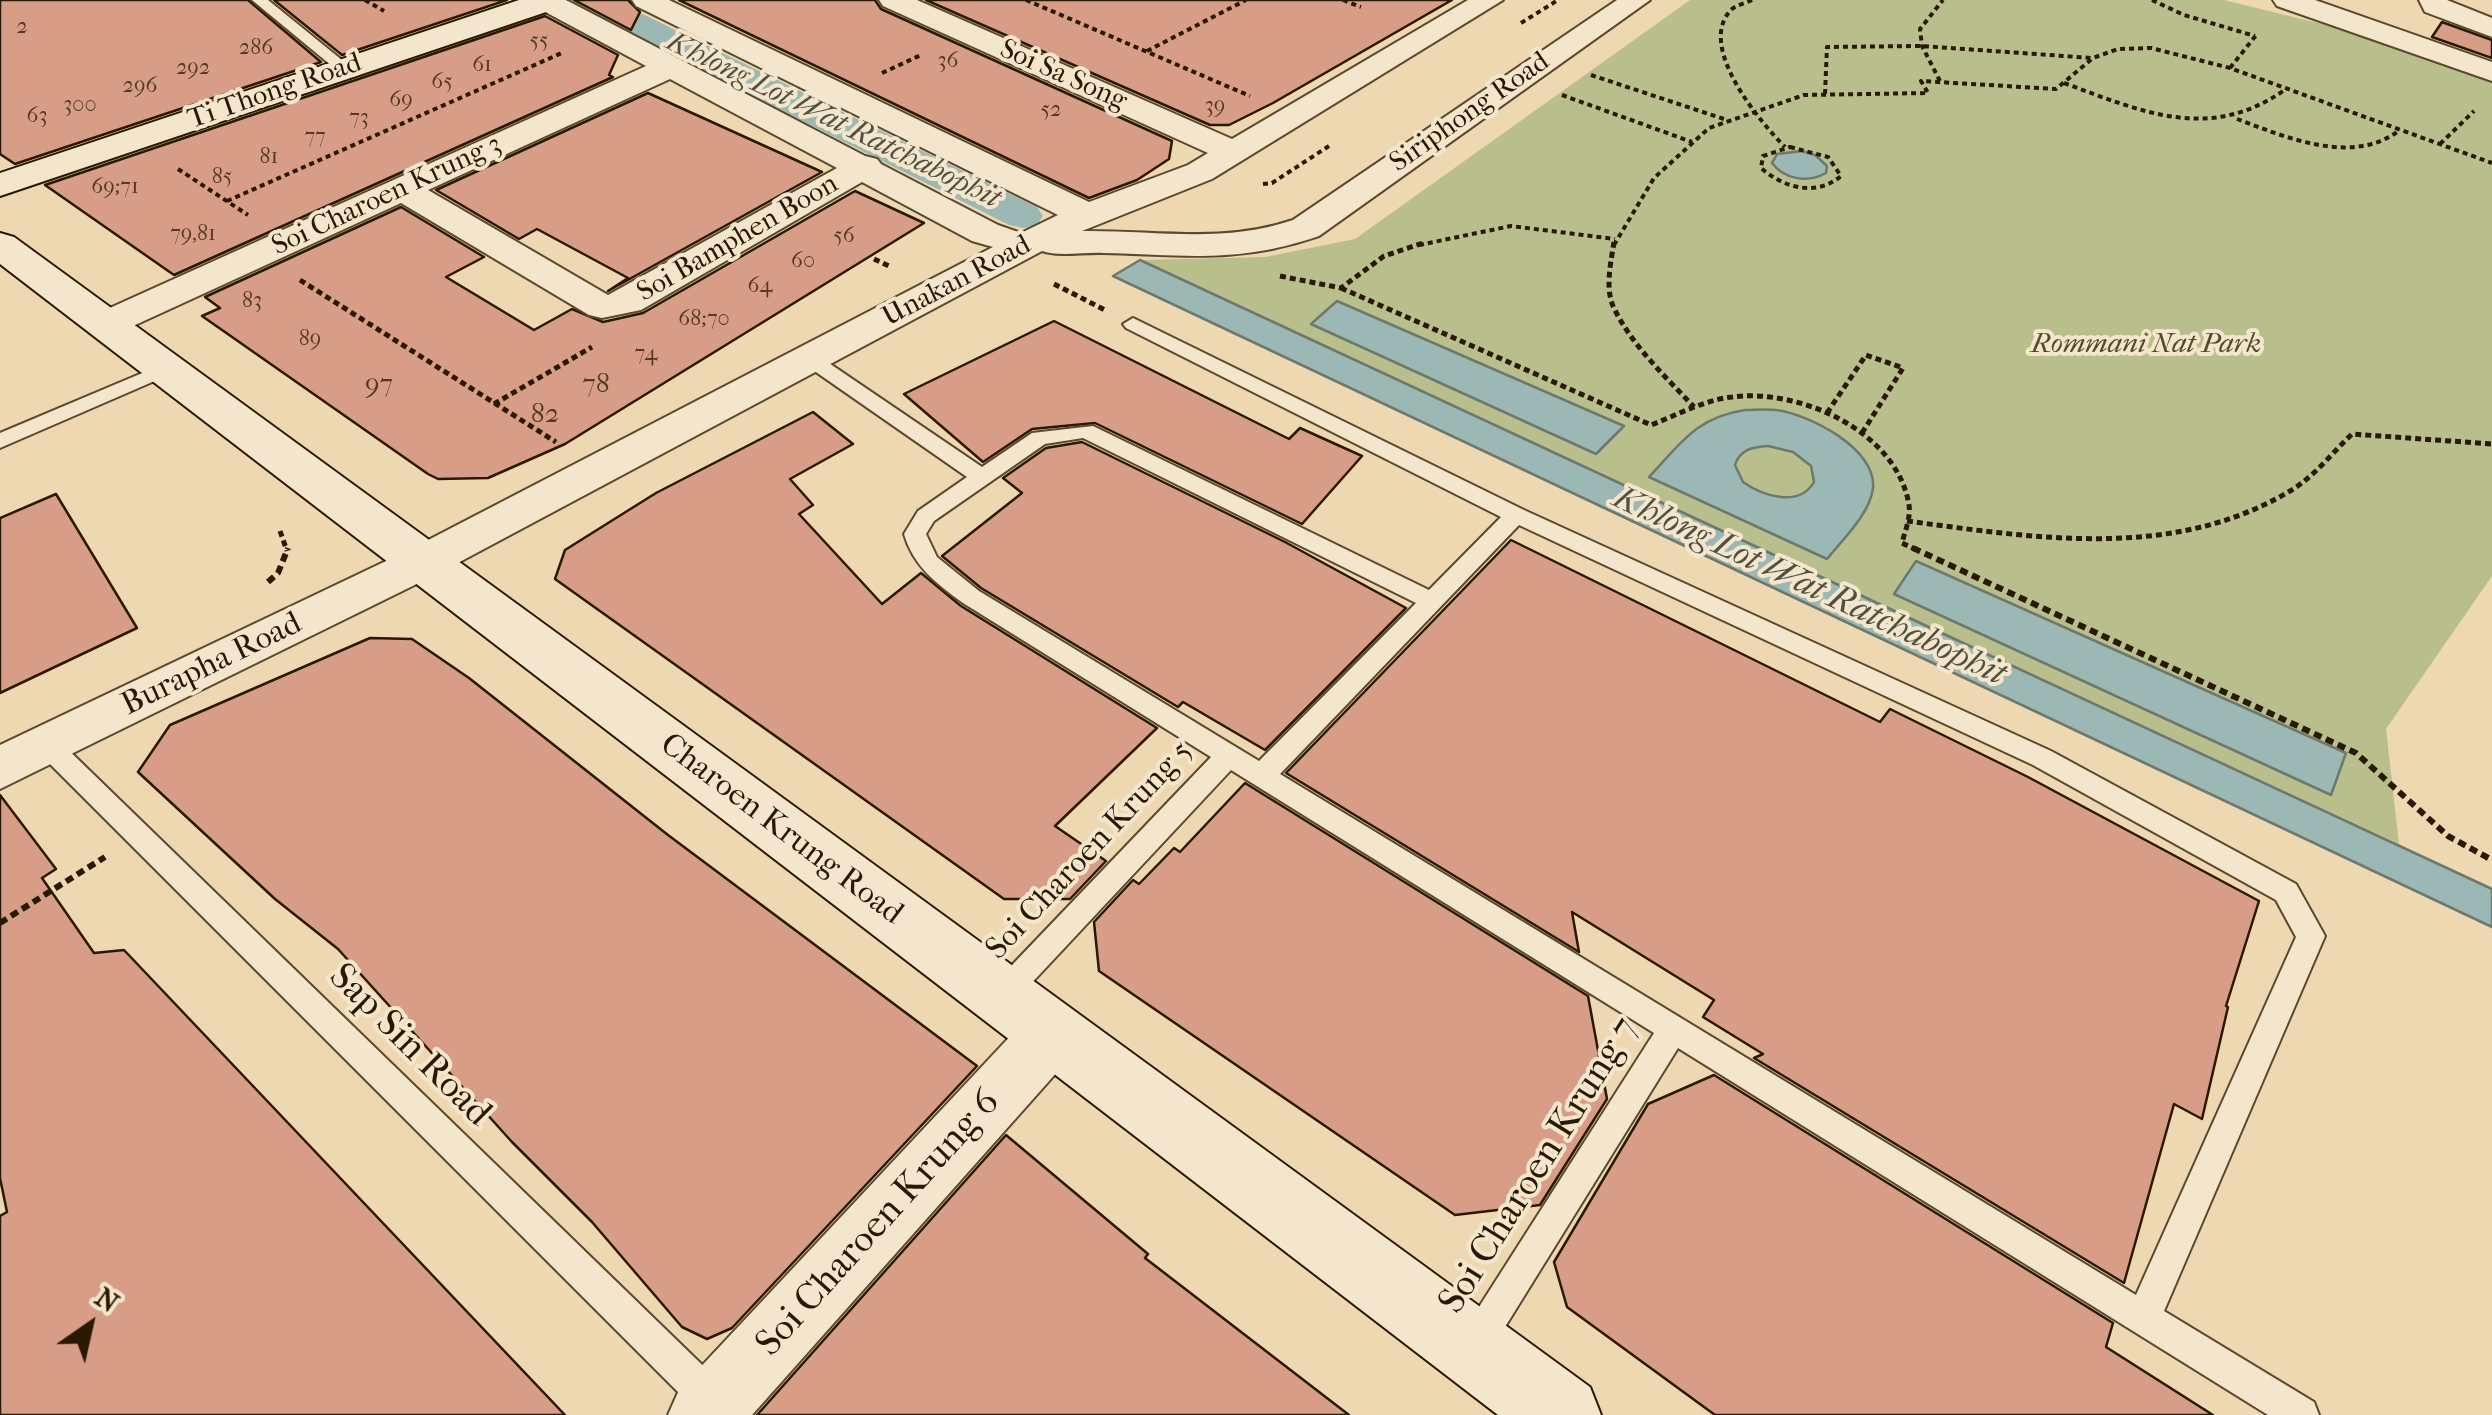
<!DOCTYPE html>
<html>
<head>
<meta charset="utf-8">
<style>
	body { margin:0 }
	#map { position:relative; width:2492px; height:1415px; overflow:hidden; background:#eed8b1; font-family:"IM FELL French Canon",serif }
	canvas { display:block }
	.north { position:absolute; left:40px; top:1275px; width:100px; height:100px; -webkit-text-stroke:8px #f4e6cc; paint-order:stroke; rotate:34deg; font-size:28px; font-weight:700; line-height:40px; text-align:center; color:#2a1902 }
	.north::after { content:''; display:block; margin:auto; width:35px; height:45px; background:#2a1902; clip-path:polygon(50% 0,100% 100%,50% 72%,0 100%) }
</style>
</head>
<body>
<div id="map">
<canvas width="2492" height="1415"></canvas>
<div class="north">N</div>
</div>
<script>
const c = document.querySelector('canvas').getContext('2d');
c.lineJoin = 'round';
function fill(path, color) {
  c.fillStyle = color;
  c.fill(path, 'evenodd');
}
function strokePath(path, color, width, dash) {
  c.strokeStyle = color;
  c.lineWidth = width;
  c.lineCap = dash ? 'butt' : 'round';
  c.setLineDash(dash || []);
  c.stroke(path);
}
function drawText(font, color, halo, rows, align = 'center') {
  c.font = font + ' "IM FELL French Canon",serif';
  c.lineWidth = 8;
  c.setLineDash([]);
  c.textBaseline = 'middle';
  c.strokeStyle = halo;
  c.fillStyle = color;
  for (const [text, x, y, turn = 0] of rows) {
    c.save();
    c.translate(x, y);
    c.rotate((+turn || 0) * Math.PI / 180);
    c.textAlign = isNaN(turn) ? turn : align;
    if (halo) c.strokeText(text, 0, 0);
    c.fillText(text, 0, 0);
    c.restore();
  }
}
const green = new Path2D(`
	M1690,0h534l98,24 170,50v502l-106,153 13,115 -1259,-584 125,-3 90,-18z`);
const water = new Path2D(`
	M1802,151l13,4 12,11 -1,7c-18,10 -41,7 -54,-10l5,-9z
	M1140,260l1352,629v38l-1379,-651z
	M1337,301l287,125 -28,28 -285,-130z
	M1745,410c10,0 21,-1 31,0 33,4 101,39 97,78 -3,26 -30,51 -46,71l-178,-82c32,-34 48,-60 96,-67zM1768,446l25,6 18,14 3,16c-15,26 -51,14 -71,0l-8,-17c5,-16 18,-18 33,-19z
	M1916,561l430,192 -15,42 -437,-201z`);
const canal = new Path2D(`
	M571,0h43l423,207 6,9 -6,9 -14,3 -14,-3 -433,-218z`);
const building = new Path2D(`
	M0,0h248l73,62 -306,102 -15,-10z
	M274,0h233l-165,55z
	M574,0h54l12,12 -9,18z
	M679,0h196l6,9 291,132 -3,18 -32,21 -48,18z
	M926,0h526l-179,103 -44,22h-19z
	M545,16l73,39 -9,20 4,2 -439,198 -129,-90z
	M2442,22l50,18v18l-60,-21z
	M648,93l174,79 -214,119 20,-13 -91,-49 -18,10 -83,-49z
	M855,191l69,32 -359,221 -77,34 -50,1 -10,-5 -226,-158 18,-8 -15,-11 196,-90 83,50 -38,20 88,53 38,-21 31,13 40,-9z
	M1054,321l235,118 11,-11 62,28 -60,68 -207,-101 -63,6 -49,33 -79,-68z
	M813,412l40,32 -63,35 23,26 -14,9 83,90 39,-31 40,33 196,122 -102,98 51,35 -36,38h-66l-449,-320 10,-29 91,-57z
	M1082,442l203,100 121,66 -141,142 -82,-48 -5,5 -197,-119 -39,-32 80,-63 -19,-15 43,-30z
	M56,494l81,134 -137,65v-175z
	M1511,540l369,182 10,-13 138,68 231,124 -33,105 2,1 -26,112 -28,-15 -50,179 -370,-225 9,-4 -60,-37 11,-17 -142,-88 7,40 -293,-179z
	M370,638l42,1 57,39 199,157 309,231 -245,262 -25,11 -25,-12 -90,-105 -80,-80 -174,-193 -63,-50 -137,-127 32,-47z
	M1245,783l343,213 19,103 -67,106 -85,10 -356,-244 -5,-49 39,-42 6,4 35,-36 6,4z
	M0,795l56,74 -14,9 52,75 30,-3 441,465h-565v-199l7,-4 -7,-34z
	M1714,1075l399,248 -7,24 107,68h-498l-148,-108 -13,-45 94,-158z
	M1006,1135l142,119 -3,4 204,157h-592z`);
const pathFar2 = new Path2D(`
	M365,0l19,11
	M1026,0l224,96
	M1343,0l18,7
	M1752,0c-6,3 -16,5 -21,10 -35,36 29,112 54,137
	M2152,0l32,15 71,21
	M1521,23l37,-23
	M1147,51l99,-51
	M2230,68l27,-34
	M882,73l39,-18
	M1591,75l136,45
	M1940,81l-18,-35 -2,-17 23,-29
	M2064,83c79,29 146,60 222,6
	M1825,94l2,-47 95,-1 170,12
	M1562,95l130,47
	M2237,119c51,19 115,47 163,11
	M2440,144l34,-33
	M1790,147l38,10 13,19c-25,21 -57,12 -80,-8l2,-12z
	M178,169l70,46
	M1263,184l9,-1 57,-37
	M227,201l337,-149
	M1419,245l92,-19 104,13
	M1614,245l40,-67 55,-50 95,-33 124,-2 -7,-12 135,8 37,-31 25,-9 33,-1 79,20 262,95`);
const pathFar1 = new Path2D(`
	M1614,242c-3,20 -9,45 -1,64 18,39 53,71 81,101
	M874,259l17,8
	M1280,276l61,12 43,-32 42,-14
	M300,280l256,162
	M1054,284l51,26
	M1341,288l310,137c26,-10 53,-25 81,-28 67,-9 165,34 177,108 2,12 -4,26 -7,38l17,8
	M494,404l98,-57
	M1827,413l39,-58 37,13 -41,65
	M1907,521c128,17 266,40 383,-30 24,-14 42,-38 62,-57l140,10
	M280,531l7,20`);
const path = new Path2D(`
	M1913,548l443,205 92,83 44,24
	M268,582l10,-9 10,-25
	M0,923l105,-66`);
const service = new Path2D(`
	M252,0h16l80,65v6h-10z
	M1133,318l391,192 527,241 245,133 29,52 -161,375 150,91 5,13h-51l-590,-367 -191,308 -12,5 -12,-5 -5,-12 5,-12 191,-299 -423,-263 -219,234 -10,4 -10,-4 -5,-9 5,-9 219,-229 -248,-154c-26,-19 -50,-37 -59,-69l14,-23 49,-34 -164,-114v-8h14l165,112 50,-34 61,-7 336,164 72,-73 -375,-189 -3,-4zM1083,438l333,165 -157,158 -280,-170 -42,-34 -11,-23 8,-13 111,-77zM1519,525l514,240 243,135 20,37 -160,358 -856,-521z
	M166,363l7,2v8l-173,75v-15z
	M47,735l9,3 670,650 5,13 -5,13h-26l-662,-662 -4,-7 4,-7z`);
const minor = new Path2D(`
	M532,0h34l299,156 12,3 4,5 117,61 23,8 37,-18 -422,-209 -4,-6h37l420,202 99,-37 20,-12 -325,-147 -4,-6h38l315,139 236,-139h35l-291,179 -130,52c73,-1 141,13 211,-11l324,-220h33l-331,236c-82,28 -133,19 -216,17 -20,-1 -42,4 -61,-2l-603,322 -439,216v-44l407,-194 586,-304 -21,-6 -110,-59 -221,128 -39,8 -13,-3 -188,-112 -281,129 -14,4 -14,-4 -5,-8 5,-8 554,-250 -110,-59zM670,79l167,89 -229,127 -180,-105z
	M2273,0h42l177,62v19l-215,-75z
	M2419,0h28l45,18v19l-67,-25z
	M1053,1005l21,8 9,20 -9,20 -322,362h-84l11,-25 353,-377z`);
const secondary = new Path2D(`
	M519,0h47l-5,7 -561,189v-23z
	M0,233l14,4 1576,1150 11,28h-103l-1498,-1151z`);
const farNumbernames = [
	["2",22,28],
	["55",539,42],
	["286",256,49],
	["36",948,62],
	["61",482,66],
	["292",193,69],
	["65",442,83],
	["296",140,87],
	["69",401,101],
	["300",80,106],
	["39",1215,107],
	["52",1051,111],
	["63",37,117],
	["73",359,119],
	["77",315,138],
	["81",269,158],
	["85",222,178],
	["69;71",115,188],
	["79,81",193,235],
	["56",844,237],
	["60",803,262],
	["64",760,287],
	["83",252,302],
	["68;70",704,320],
	["89",310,340],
	["74",646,355]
];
const farStreetnames = [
	["Soi Sa Song",1063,76,24],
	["Ti Thong Road",275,92,-19],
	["Siriphong Road",1470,113,-35],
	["Soi Charoen Krung 3",387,196,-25],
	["Soi Bamphen Boon",738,239,-30],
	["Unakan Road",957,282,-28]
];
const farParknames = [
	["Rommani Nat Park",2146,345]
];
const numberNames = [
	["97",379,385],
	["78",596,385],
	["82",545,415]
];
const farWaternames = [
	["Khlong Lot Wat Ratchabophit",833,121,26]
];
const streetNames = [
	["Burapha Road",212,665,-26],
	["Charoen Krung Road",781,830,37],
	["Soi Charoen Krung 5",1090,851,-47]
];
const waterNames = [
	["Khlong Lot Wat Ratchabophit",1809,587,25]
];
const nearStreetnames = [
	["Sap Sin Road",409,1046,45],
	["Soi Charoen Krung 7",1540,1166,-58],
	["Soi Charoen Krung 6",879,1224,-48]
];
fill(green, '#b9bf8c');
fill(water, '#9cb8b4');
strokePath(water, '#6e786d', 2.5);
fill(canal, '#9cb8b4');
fill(building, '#d79d86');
strokePath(building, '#2a1902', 2.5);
strokePath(service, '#5b492e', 4);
strokePath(minor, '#5b492e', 4);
strokePath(secondary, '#2a1902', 4);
strokePath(pathFar2, '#2a1902', 4, [5, 4]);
strokePath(pathFar1, '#2a1902', 5, [6, 4]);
strokePath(path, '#2a1902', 6, [8, 5]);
fill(service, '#f4e6cc');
fill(minor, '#f4e6cc');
fill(secondary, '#f4e6cc');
drawText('22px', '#553a23', null, farNumbernames);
drawText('28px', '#2a1902', '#f4e6cc', farStreetnames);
drawText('italic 28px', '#554b2b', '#f4e6cc', farParknames);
drawText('28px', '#553a23', null, numberNames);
drawText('italic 30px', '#525140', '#f4e6cc', farWaternames);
drawText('32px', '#2a1902', '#f4e6cc', streetNames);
drawText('italic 35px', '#525140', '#f4e6cc', waterNames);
drawText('38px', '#2a1902', '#f4e6cc', nearStreetnames);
</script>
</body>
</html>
